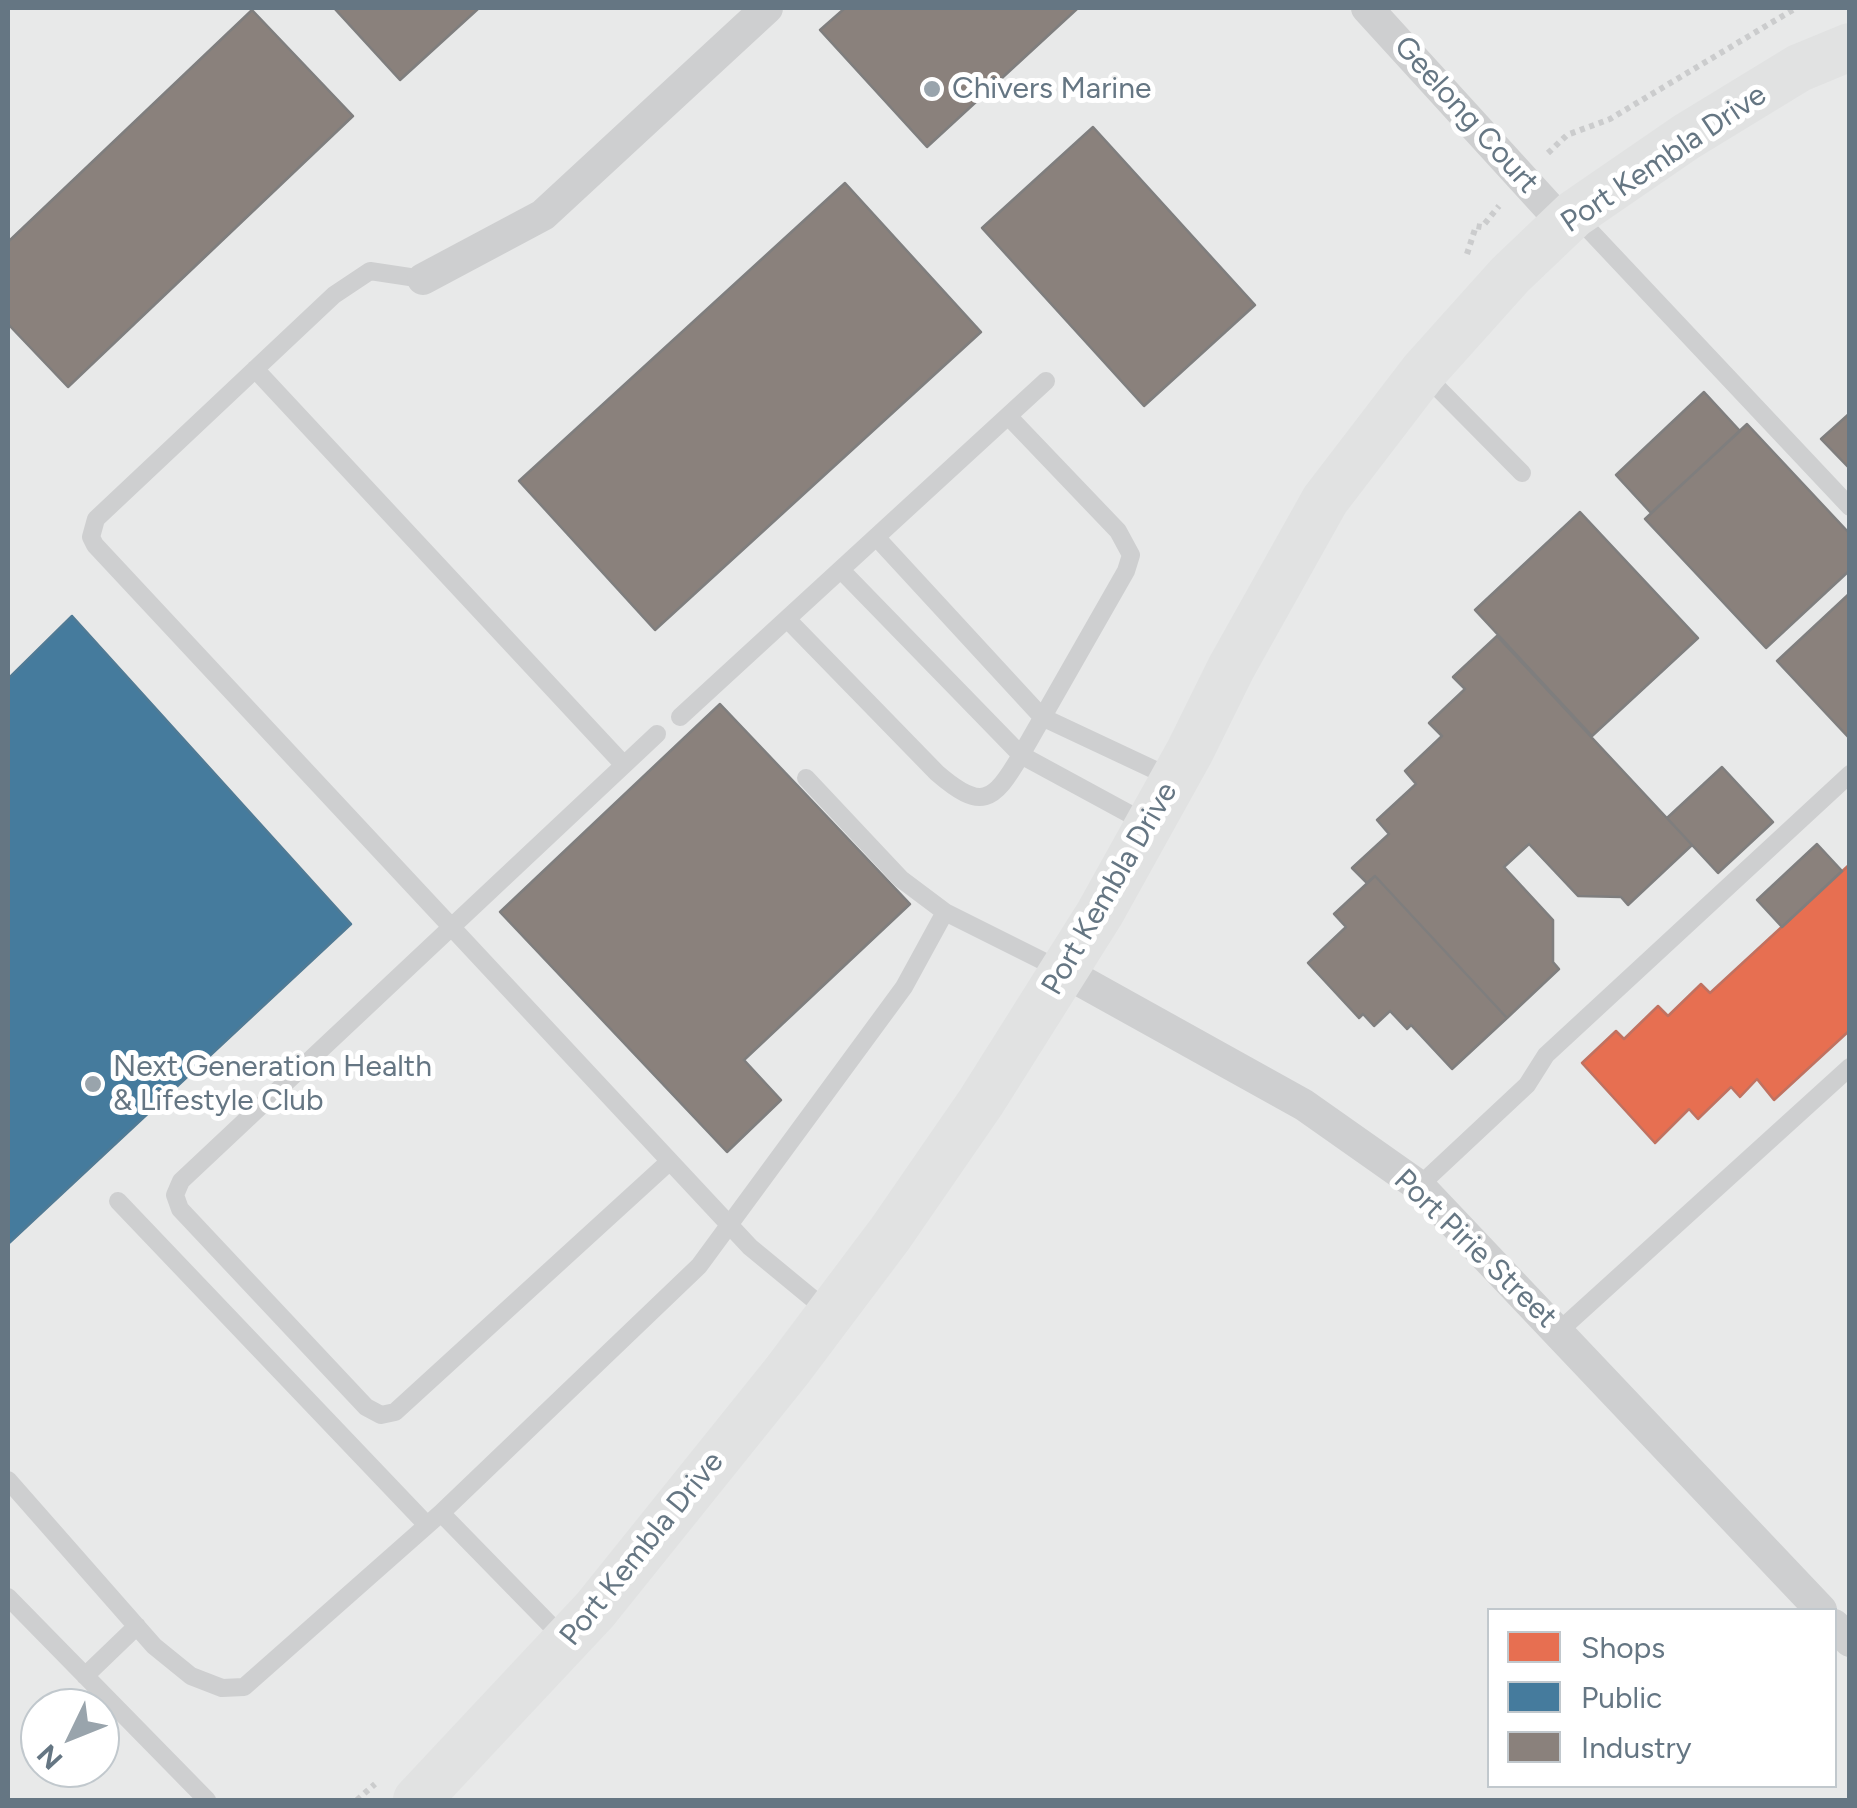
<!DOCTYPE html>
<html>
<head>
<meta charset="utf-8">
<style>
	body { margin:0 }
	#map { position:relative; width:1857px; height:1808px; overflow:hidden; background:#f9f9f9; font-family:Figtree,sans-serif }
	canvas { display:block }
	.frame { position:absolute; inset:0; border:10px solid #657683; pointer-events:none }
	.legend { position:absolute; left:1487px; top:1608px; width:350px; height:180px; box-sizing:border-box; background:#fff; border:2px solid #c1c8cd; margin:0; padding:12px 18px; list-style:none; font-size:30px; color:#657683 }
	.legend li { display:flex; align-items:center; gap:20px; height:50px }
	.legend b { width:50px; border:2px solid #c1c8cd }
	.north { position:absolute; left:20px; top:1688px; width:100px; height:100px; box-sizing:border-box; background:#fff; border:2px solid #c1c8cd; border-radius:50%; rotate:227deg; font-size:28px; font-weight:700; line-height:40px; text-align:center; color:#657683 }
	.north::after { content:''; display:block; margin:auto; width:35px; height:45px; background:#99a4ac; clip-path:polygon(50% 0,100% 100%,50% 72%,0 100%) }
</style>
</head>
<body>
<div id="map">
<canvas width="1857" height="1808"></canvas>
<div class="frame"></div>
<ul class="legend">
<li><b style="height:28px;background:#e76f51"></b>Shops</li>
<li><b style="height:28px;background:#457b9d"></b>Public</li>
<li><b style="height:28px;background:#8a817c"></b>Industry</li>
</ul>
<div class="north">N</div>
</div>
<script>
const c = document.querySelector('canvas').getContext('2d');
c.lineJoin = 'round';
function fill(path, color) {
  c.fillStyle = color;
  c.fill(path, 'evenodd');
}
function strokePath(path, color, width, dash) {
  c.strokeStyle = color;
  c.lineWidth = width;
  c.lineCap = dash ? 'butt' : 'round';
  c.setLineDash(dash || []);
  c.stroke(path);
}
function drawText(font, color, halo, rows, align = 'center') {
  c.font = font + ' Figtree,sans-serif';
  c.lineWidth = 10;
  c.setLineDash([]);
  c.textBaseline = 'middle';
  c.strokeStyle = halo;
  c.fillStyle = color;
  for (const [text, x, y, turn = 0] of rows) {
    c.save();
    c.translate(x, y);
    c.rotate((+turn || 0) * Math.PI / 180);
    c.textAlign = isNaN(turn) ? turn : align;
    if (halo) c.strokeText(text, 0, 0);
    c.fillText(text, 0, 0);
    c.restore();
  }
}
const built = new Path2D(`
	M8,8h1841v1792h-1841zM1490,1610h344v176h-344zM40,1708h60v60h-60z`);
const shops = new Path2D(`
	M1850,864v166l-76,70 -17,-21 -17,18 -9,-10 -33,32 -9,-10 -34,34 -73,-80 34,-32 8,8 34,-33 10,10 33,-32 9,9z`);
const public = new Path2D(`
	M72,616l279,308 -343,320v-565z`);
const industry = new Path2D(`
	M334,8h145l-79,72z
	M845,8h233l-151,139 -107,-117z
	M252,10l101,106 -285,271 -60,-63v-82z
	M1093,127l162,178 -111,101 -162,-178z
	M845,183l136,149 -326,298 -136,-149z
	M1704,392l36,39 -89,82 -35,-38z
	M1850,413v56l-29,-30z
	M1747,424l103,110v36l-84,78 -121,-129z
	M1580,512l118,126 -106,98 -117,-126z
	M1850,593v146l-73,-78z
	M1497,636l195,209 -64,60 -7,-8 -43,-1 -49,-52 -25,23 49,53v42l6,7 -52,49 -132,-142 -8,7 -15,-15 37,-34 -12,-14 39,-36 -11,-13 37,-35 -13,-13 36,-34 -12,-12z
	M720,704l190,200 -166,156 37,40 -54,52 -227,-240z
	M1722,767l51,55 -55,51 -51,-55z
	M1817,844l25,27 -60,56 -25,-27z
	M1375,876l132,142 -55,51 -41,-44 -4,4 -17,-18 -16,15 -11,-12 -4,4 -51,-55 38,-36 -12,-13z`);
const path = new Path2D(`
	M1548,153l19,-18 43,-16 186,-111
	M1467,254l9,-28 6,1 17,-21
	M357,1800l18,-16`);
const lane = new Path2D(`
	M1576,216l274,291
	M423,279l-53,-8 -36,24 -238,224 -5,18 4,8 655,702 80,66
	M255,369l369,396
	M1424,374l98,99
	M877,538l165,179 132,62
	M841,570l180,185 127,69
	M787,619l150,154c44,38 56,30 84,-18l105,-184 5,-16 -13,-24 -109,-114
	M680,717l366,-336
	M657,734l-476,447 -6,14 5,14 186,198 15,8 14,-3 275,-251
	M806,778l95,101 44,33 118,59
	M1419,1186l108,-101 19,-30 304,-281
	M118,1201l309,324
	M1559,1331l291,-264
	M8,1480l146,166 37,30 31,12 22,-1 197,-174 258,-247 205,-279 41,-75
	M441,1513l125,128
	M8,1597l199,203
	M85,1676l52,-50`);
const street = new Path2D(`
	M1367,8l197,216
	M423,279l120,-64 224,-207
	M1063,971l241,134 115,81 402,424
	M1834,1625l16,16`);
const secondary = new Path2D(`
	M417,1800l178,-190 192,-239 103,-137 91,-132 119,-189 90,-162 41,-83 94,-168 98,-128 87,-97 64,-61 112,-77 113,-69 51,-21`);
const markers = [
	[932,89,10,"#99a4ac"],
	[93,1084,10,"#99a4ac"]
];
const poiNames = [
	["Chivers Marine",952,89],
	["Next Generation Health",113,1067],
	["& Lifestyle Club",113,1101]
];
const streetNames = [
	["Geelong Court",1466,115,48],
	["Port Kembla Drive",1664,159,-34],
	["Port Kembla Drive",1110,889,-60],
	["Port Pirie Street",1475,1249,44],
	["Port Kembla Drive",642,1549,-51]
];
fill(built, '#e8e9e9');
fill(shops, '#e76f51');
strokePath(shops, '#c07160', 2.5);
fill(public, '#457b9d');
strokePath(public, '#4f7a95', 2.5);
fill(industry, '#8a817c');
strokePath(industry, '#7f7e7e', 2.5);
strokePath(path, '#cbcccd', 6, [5, 5]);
strokePath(lane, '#cecfd0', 18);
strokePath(street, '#cecfd0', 32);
strokePath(secondary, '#e1e2e2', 48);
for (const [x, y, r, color] of markers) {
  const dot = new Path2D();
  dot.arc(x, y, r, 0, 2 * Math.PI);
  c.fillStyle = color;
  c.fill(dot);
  strokePath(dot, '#fff', 4);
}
drawText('30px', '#657683', '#fff', poiNames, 'left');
drawText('30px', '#657683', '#fff', streetNames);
</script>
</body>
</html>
